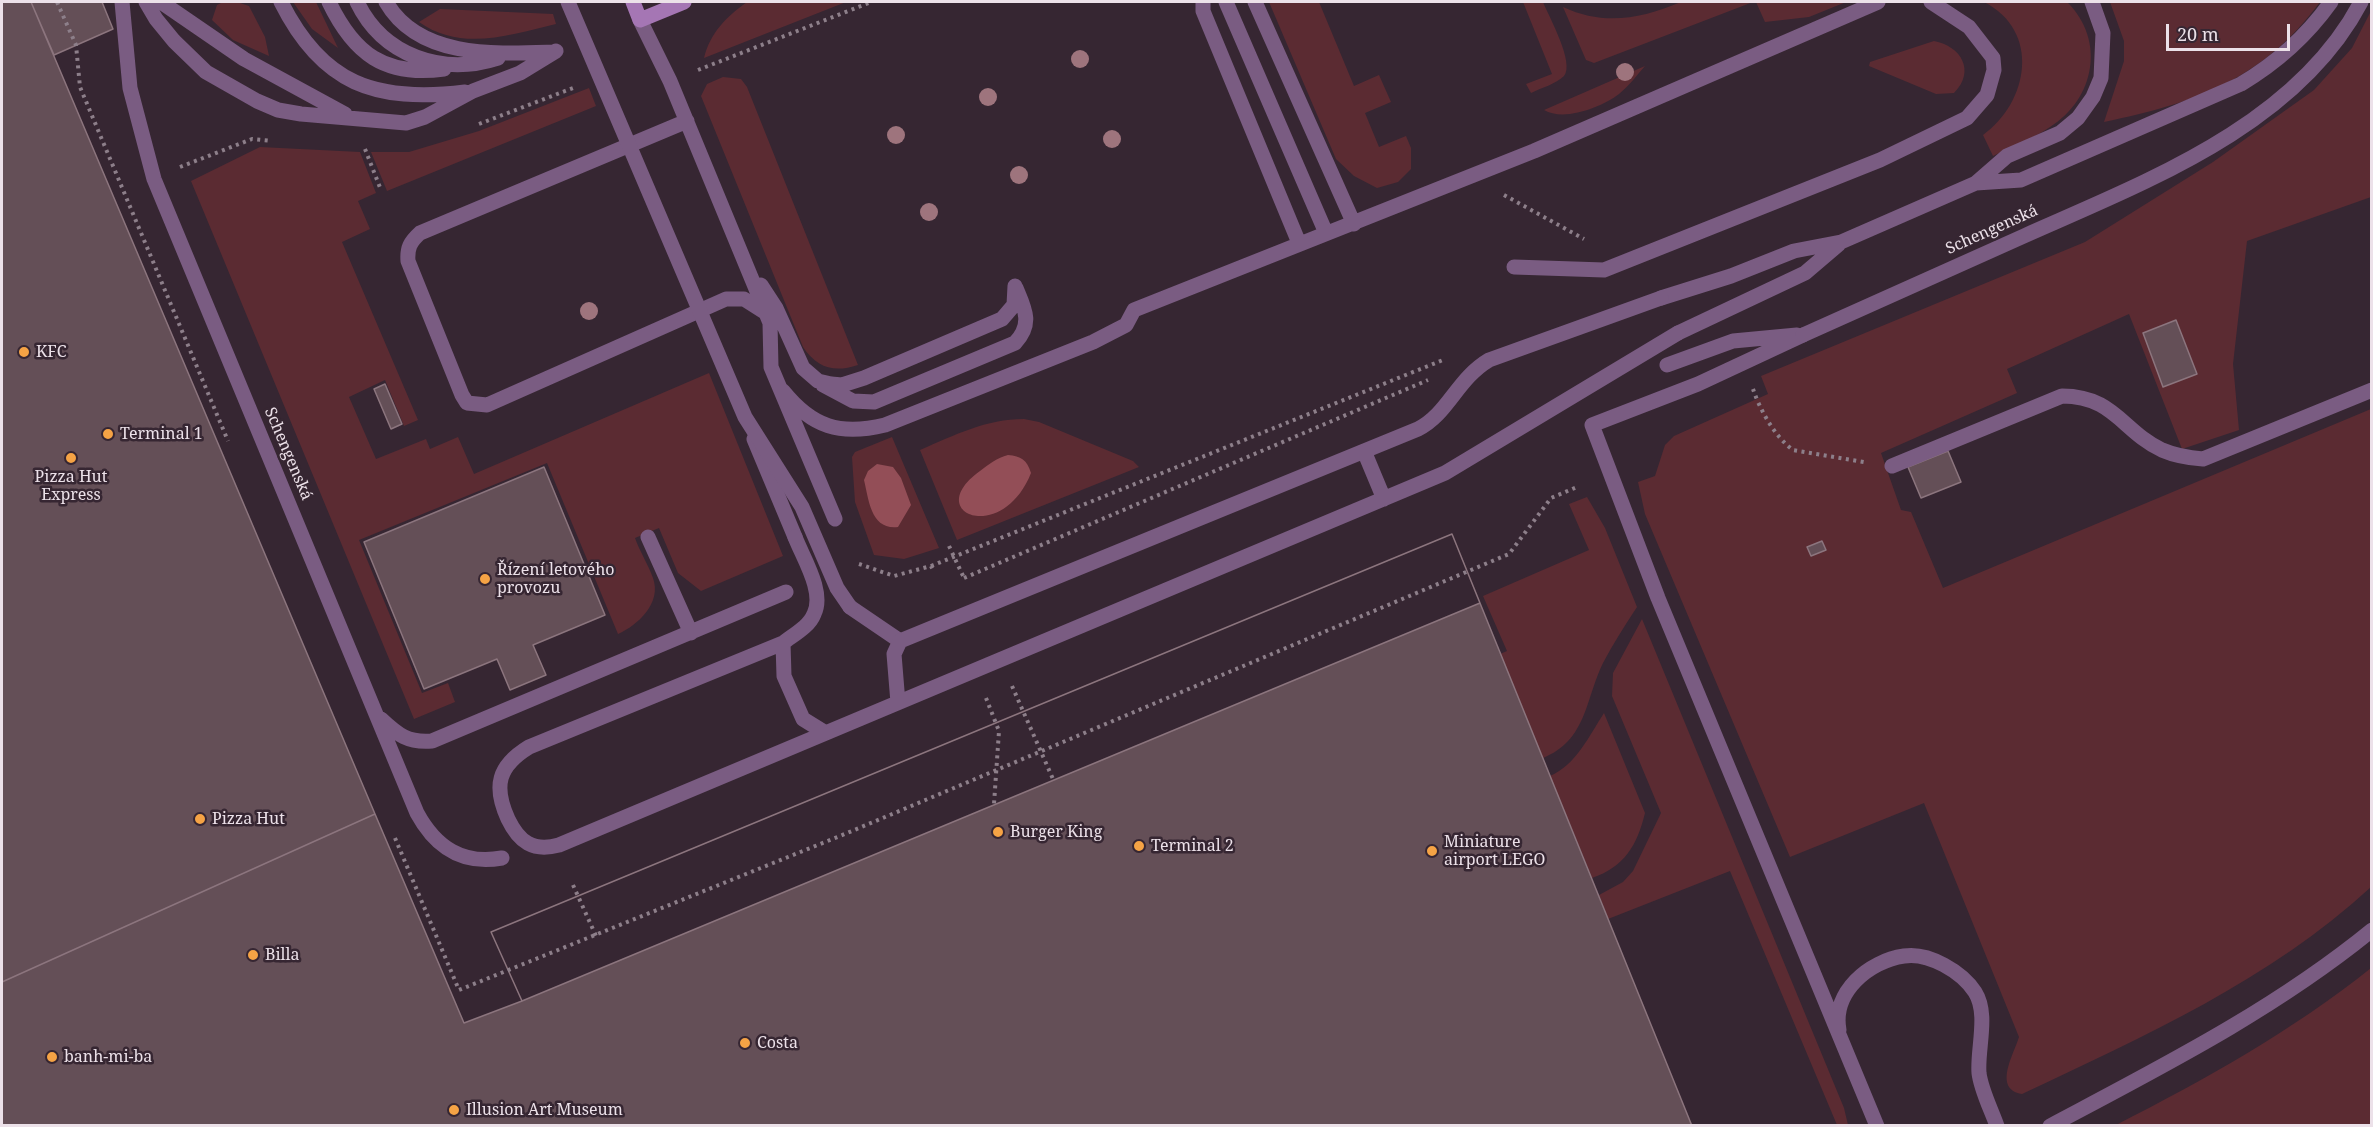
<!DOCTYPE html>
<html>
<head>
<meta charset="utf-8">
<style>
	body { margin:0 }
	#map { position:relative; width:2373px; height:1127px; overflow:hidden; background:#362632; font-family:"Noto Serif",serif }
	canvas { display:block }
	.frame { position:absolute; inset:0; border:3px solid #ece1e9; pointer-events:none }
	.scale { position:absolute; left:2166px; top:24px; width:124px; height:27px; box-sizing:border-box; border:3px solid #ece1e9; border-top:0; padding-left:8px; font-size:18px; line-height:21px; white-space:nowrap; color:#ece1e9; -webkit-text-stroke:4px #362632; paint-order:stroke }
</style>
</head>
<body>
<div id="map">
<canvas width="2373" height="1127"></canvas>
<div class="frame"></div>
<div class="scale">20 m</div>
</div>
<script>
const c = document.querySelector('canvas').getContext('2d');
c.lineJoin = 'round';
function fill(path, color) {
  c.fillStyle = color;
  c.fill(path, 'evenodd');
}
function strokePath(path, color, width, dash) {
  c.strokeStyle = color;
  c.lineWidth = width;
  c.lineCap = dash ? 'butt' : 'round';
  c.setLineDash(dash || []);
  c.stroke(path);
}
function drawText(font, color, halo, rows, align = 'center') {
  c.font = font + ' "Noto Serif",serif';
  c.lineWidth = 5;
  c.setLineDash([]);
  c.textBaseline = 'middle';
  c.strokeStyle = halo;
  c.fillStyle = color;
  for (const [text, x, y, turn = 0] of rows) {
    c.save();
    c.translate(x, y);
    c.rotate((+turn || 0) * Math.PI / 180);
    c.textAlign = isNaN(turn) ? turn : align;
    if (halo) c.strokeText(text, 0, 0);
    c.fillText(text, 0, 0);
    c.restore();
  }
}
const green = new Path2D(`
	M223,2h14l12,4 16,31 4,19 -36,-16 -21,-20 5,-15z
	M293,2h23l22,46 -26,-19z
	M747,2h99l-142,56c6,-25 23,-42 43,-56z
	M1269,2h50l35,84 25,-11 12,27 -26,11 14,34 27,-11 5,12v21l-13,13 -21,6 -23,-12 -18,-17z
	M1523,2h20c6,15 32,61 21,74 -8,8 -23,12 -33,17l-5,-9 26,-10z
	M1681,2h72l-159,61 -8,-3 -23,-53c41,19 77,12 118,-5z
	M1756,2h90l-37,15 -44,5z
	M1984,2h83c39,38 28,97 -17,125 -17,12 -39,20 -57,29l-10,-21c46,-33 58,-104 1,-133z
	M2110,2h210c-57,77 -124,101 -216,120l20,-61v-20z
	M440,9l113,5 3,10c-46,11 -95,28 -137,-2z
	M2371,11v186l-124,44 -14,123 6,66 -57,19 -53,-135 -122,55 10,24 -136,60 20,57 10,2 32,76 428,-179v478c-101,93 -226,149 -349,207 -29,-5 -9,-38 -3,-57l-95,-234 -134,54 -145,-343 -7,-32 17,-6 10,-31 9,-9 94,-42 -7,-18 324,-134 128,-80 101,-72 38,-42z
	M1934,41c27,5 42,30 20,52l-18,1 -67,-28 1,-4z
	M1645,66c-8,9 -16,20 -26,28 -17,13 -55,28 -75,16z
	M723,77l18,2 6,8 111,278c-24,8 -41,3 -55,-18l-102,-251 6,-12z
	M589,88l7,18 -209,85 -16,-39h38l70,-21z
	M260,147l100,5 16,41 -18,8 12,28 -28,13 76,178 -14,6 -19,-46 -36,17 27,62 50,-20 4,10 28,-12 16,37 235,-101 74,183 -82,35 -23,-18 -19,-45 -24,10c5,14 13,26 18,40 9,25 -15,47 -35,56l-71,-171 -188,77 63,153 26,-10 7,19 -41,17 -223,-538z
	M1024,419l15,3 94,39 6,6 -182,73 -37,-90c35,-15 66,-31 104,-31z
	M892,437l47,111 -35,11 -30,-4 -19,-53 -3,-45 3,-5z
	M1587,497l18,31 32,79c-12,18 -24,37 -34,56 -18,37 -16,77 -60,95l-43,-104 7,-3 -24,-55 106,-46 -20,-46z
	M1642,619l202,489 4,17h-11l-107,-254 -122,48 -9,-24 24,-13 10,-11 28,-58 -49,-117 1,-23z
	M1604,713l41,100c-8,33 -21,54 -53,65l-42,-102c26,-11 39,-40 54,-63z
	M2371,968v157h-255c90,-46 176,-94 255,-157z`);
const forest = new Path2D(`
	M1008,455c13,1 19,5 23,18 -29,73 -110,40 -51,-2 9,-7 17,-13 28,-16z
	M877,464l16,3 8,11 10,27 -13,22c-27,3 -29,-26 -34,-47l4,-9z`);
const building = new Path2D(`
	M2,2h29l344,812 -373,168z
	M31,2h71l11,27 -59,26z
	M2176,320l21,54 -34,13 -20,-54z
	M385,384l17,40 -11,5 -17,-40z
	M1948,451l13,31 -40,16 -13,-31z
	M544,467l61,148 -72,30 13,30 -36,15 -13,-31 -73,30 -60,-147z
	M1452,534l240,592h-1690v-144l373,-168 89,209 58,-22 -31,-69z
	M1452,534l28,69 -958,398 -31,-69z
	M1822,541l4,9 -15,6 -4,-9z`);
const path = new Path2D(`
	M57,2l19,43 4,42 148,354
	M698,70l173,-68
	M479,124l94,-36
	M365,149l16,41
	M180,167l72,-28 20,2
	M1504,195l80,44
	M1753,389c7,21 22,48 40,61l71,12
	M949,546l15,32
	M964,578l464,-198
	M1012,686l41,93
	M395,838l64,152 381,-154 669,-282 42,-56 26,-11
	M573,885l23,51`);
const service = new Path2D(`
	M122,2l8,86 24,91 263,634c19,35 46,52 85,45
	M146,2l10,17 18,22 32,31 51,29 21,9 23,4 105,9 19,-6 48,-26 47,-18 36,-22
	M161,2l83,57 101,55
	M281,2c41,82 94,101 184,90
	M329,2c25,52 56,75 115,67
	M357,2c26,54 85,74 141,56
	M386,2c33,57 111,52 167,50
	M1203,2v9l96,232
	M1226,2l100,231
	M1255,2l99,222
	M640,20l30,61 100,242 1,44 64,152
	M687,121l-267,112c-10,9 -13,15 -12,28l54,134 5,8 20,2 239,-106h18l22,14
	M1976,183l31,-27 53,-23 18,-15 15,-21 8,-19 2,-45 -11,-31
	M1514,267l90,3 276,-110 87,-42 20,-23 7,-25 -1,-12 -24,-31 -38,-25
	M761,285l15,23 27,60 15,13 13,3 11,1 22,-7 138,-59 12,-14 1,-19
	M1661,298l70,-22 63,-25 47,-9 135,-59 45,-3 220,-96c37,-22 65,-47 90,-82
	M1678,333l127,-60 34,-29
	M1803,335l-105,49 -106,41 66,173 219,528
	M1667,365l66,-24 64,-6
	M823,385l30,16 21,1 141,-59c18,-19 10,-34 1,-55
	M783,391c29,36 57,45 102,34l208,-83 33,-17 8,-15 400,-159 344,-149
	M754,439l41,98
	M1892,466l170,-70c52,0 60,35 100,54 14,6 27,8 41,9l169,-69
	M648,537l43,96
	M850,607l50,34
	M381,719c17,16 27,24 51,22l354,-149
	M1839,1030c-7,-38 30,-69 65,-74 25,-4 58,16 71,36 14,22 2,57 4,81 2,17 12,36 18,53
	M2050,1126c111,-59 224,-116 322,-196`);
const minor = new Path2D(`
	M1803,335c74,-33 147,-66 221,-99 121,-54 272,-110 337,-234`);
const secondary = new Path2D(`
	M633,2l7,18 44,-18`);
const pathBridge = new Path2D(`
	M859,564l35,12 37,-10 3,6
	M931,566l512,-206
	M986,698l13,33 -5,73`);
const serviceBridge = new Path2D(`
	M568,2l177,415 57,90 35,81 13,19
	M1364,451l20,48
	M795,537c8,21 30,55 19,77 -5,13 -21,21 -31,29l-254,104c-31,19 -36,39 -21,72 11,23 25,33 51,26l886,-372 233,-140
	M783,643l1,33 19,43 21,13
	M898,703l-4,-49 6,-13 518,-212c30,-15 39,-50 71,-69l172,-62`);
const trees = [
	[1080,59],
	[1625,72],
	[988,97],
	[896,135],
	[1112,139],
	[1019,175],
	[929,212],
	[589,311]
];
const markers = [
	[24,352,6,"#f5a345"],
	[108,434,6,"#f5a345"],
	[71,458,6,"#f5a345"],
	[485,579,6,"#f5a345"],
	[200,819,6,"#f5a345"],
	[998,832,6,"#f5a345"],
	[1139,846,6,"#f5a345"],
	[1432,851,6,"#f5a345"],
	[253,955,6,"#f5a345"],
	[745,1043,6,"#f5a345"],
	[52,1057,6,"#f5a345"],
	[454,1110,6,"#f5a345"]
];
const streetNames = [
	["Schengenská",1992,230,-24],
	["Schengenská",288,454,67]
];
const poiNames = [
	["KFC",36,352],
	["Terminal 1",120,434],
	["Pizza Hut",71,477,"center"],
	["Express",71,495,"center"],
	["Řízení letového",497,570],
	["provozu",497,588],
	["Pizza Hut",212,819],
	["Burger King",1010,832],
	["Miniature",1444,842],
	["airport LEGO",1444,860],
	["Terminal 2",1151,846],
	["Billa",265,955],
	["Costa",757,1043],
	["banh-mi-ba",64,1057],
	["Illusion Art Museum",466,1110]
];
fill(green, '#5b2b32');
fill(forest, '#934e57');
fill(building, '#644f57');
strokePath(building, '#8c757e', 1.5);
strokePath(path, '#8d7f8a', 4, [3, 4.5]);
strokePath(service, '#7a5c82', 15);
strokePath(minor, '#7a5c82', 15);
strokePath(secondary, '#a576b4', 15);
strokePath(pathBridge, '#8d7f8a', 4, [3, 4.5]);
strokePath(serviceBridge, '#7a5c82', 15);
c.fillStyle = '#9e747d';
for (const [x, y] of trees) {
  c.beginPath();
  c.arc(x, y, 9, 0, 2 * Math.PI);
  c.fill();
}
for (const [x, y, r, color] of markers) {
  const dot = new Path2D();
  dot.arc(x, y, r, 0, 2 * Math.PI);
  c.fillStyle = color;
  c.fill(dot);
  strokePath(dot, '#362632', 2);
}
drawText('16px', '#ece1e9', '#362632', streetNames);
drawText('16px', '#ece1e9', '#362632', poiNames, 'left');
</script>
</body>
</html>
